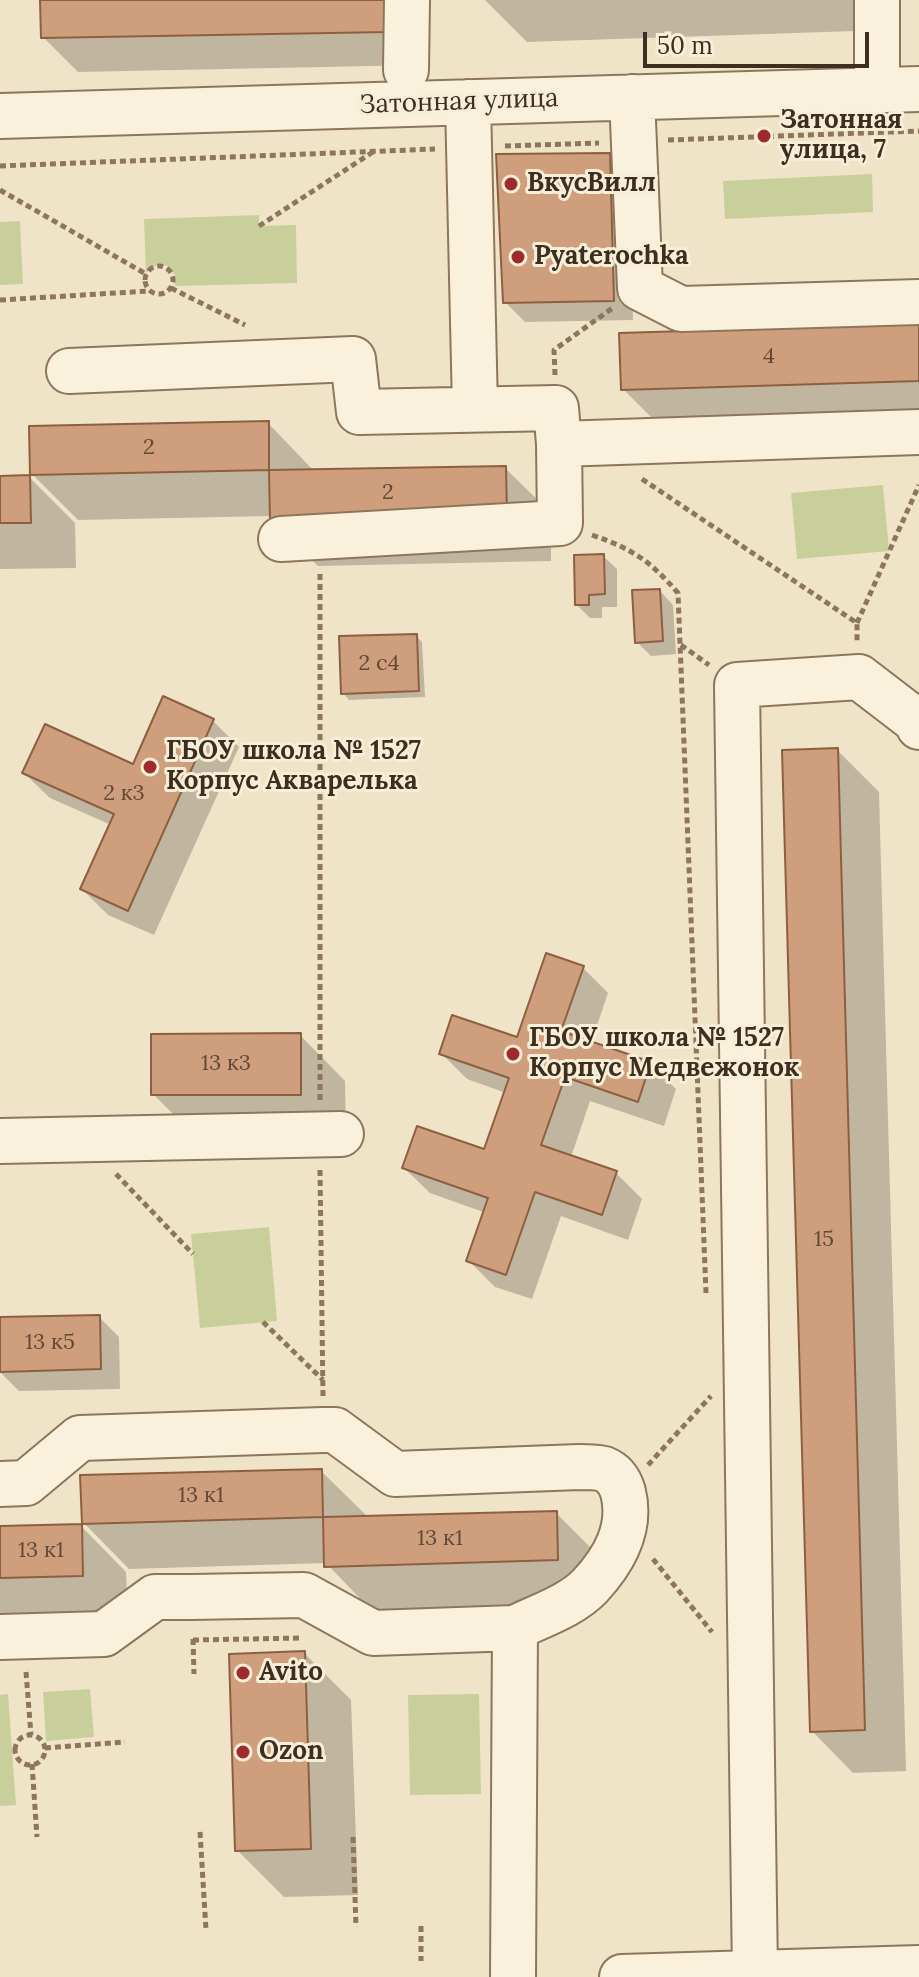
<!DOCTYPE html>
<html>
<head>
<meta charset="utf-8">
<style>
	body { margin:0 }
	#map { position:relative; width:919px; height:1977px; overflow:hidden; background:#f0e4c8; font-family:Lora,serif }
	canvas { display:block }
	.scale { position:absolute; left:643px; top:32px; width:226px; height:36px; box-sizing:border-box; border:4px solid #3d2e20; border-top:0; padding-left:10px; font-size:24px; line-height:28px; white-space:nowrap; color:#3d2e20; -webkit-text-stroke:6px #f7eed8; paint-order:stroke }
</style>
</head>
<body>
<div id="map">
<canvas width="919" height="1977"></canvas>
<div class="scale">50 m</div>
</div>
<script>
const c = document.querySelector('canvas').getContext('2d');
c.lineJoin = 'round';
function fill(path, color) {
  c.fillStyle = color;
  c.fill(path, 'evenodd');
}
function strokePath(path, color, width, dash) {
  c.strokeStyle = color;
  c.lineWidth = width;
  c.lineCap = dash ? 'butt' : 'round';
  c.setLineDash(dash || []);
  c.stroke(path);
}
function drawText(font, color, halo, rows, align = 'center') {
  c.font = font + ' Lora,serif';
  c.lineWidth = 6;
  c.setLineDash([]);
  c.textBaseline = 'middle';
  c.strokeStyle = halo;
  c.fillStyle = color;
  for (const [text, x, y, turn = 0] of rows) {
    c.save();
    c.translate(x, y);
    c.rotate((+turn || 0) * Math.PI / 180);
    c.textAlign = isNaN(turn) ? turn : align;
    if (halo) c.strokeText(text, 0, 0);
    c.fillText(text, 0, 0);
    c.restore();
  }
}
const green = new Path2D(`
	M872,174l1,38 -148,7 -2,-38z
	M259,215v11l37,-1 1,58 -122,3v-11l-7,-9 -10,-2 -12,9 -2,-54z
	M20,221l3,63 -23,1v-63z
	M883,485l6,66 -92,8 -6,-66z
	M269,1227l8,94 -77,7 -9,-94z
	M90,1689l4,48 -48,4 -3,-49z
	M8,1694l8,111 -16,1v-111z
	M479,1694l2,100 -71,1 -2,-100z`);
const shadow = new Path2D(`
	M42,0h368l11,65 -343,7 -35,-35z
	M485,0h369l1,31 -328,11z
	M609,155l20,20 4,145 -108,2 -20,-20z
	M919,326v101l-250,8 -46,-46z
	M268,423l46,48 191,-3 46,45v48l-233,5 -46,-46v-4l-194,4 -46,-46z
	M29,477l46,46 1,45 -76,1v-91z
	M603,556l14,13v38h-15v11h-12l-14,-14z
	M660,591l13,14 3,49 -25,2 -14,-14z
	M416,636l6,6 3,55 -76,3 -6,-7z
	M213,721l26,26 -85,188 -46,-20 -26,-26 29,-64 -61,-27 -26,-25 110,-7z
	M837,750l42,42 27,979 -53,2 -41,-42z
	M583,968l25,25 -17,50 59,21 26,25 -12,37 -74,-25 -19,56 45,16 26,26 -14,41 -67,-24 -29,83 -37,-12 -26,-26 17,-48 -56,-20 -26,-25 82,-16 20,-59 -39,-14 -26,-26 77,-14z
	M300,1035l45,46 1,58 -147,1 -46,-46z
	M99,1317l20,20 1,52 -101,2 -19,-19v-53z
	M321,1471l46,45 189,-3 45,45 2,47 -231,6 -46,-48 -197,6 -45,-46z
	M81,1526l45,46 2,48 -128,4v-96z
	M304,1653l47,47 7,195 -74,2 -47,-47z`);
const building = new Path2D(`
	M40,0h345l3,32 -347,6z
	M610,153l4,148 -111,2 -7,-149z
	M919,324v57l-298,9 -2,-57z
	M269,421v49l-239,5 -1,-49z
	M506,466l1,50 -237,5 -1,-51z
	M30,475l1,48h-31v-47z
	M604,554l1,40 -16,1v10h-14l-1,-50z
	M660,589l3,52 -28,2 -3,-53z
	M417,634l2,57 -78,3 -2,-58z
	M163,696l51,23 -86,192 -48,-22 34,-75 -92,-41 23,-49 88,40z
	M838,748l27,982 -55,2 -28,-982z
	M546,953l38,13 -23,65 90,31 -13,40 -73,-25 -24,68 76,26 -15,44 -67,-23 -29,83 -40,-14 22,-63 -86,-30 15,-42 67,23 25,-71 -70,-24 13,-39 65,22z
	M301,1033v62h-150v-61z
	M100,1315l1,54 -101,3v-55z
	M322,1469l1,48 -241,7 -2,-49z
	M557,1511l1,49 -234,7 -1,-50z
	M82,1524l1,52 -83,2v-52z
	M305,1651l6,198 -76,2 -6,-197z`);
const path = new Path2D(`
	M668,140l251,-9
	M505,146l94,-3
	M0,166l435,-17
	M0,190l146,84
	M259,226l114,-74
	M145 280a14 14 0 1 1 28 0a14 14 0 1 1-28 0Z
	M171,288l74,37
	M0,300l149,-9
	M555,375l-1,-25 60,-43
	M642,479l215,144v20
	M592,535c41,14 58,26 86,58l28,700
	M320,574v526
	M857,623l62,-138
	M681,645l28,20
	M320,1170l3,226
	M116,1174l77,80
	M263,1322l60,58
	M648,1465l63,-69
	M653,1559l59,73
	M193,1639l1,35
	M193,1640l110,-2
	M26,1672l5,63
	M15 1750a15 15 0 1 1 30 0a15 15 0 1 1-30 0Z
	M45,1748l80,-6
	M32,1764l5,73
	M200,1832l6,98
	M353,1837l3,90
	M421,1926v35`);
const minor = new Path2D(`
	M406,70l1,-70
	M877,90v-90
	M632,97l8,191 41,21 238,-7
	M468,102l7,307
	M0,116l919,-27
	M69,371l284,-12 6,53 197,-4 3,36 360,-12
	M281,539l279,-16 -1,-79
	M0,1141l341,-7
	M0,1484l26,-1 54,-45 243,-8h12l60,44 184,-7c7,0 18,0 25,2 10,4 16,13 19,23 9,36 -8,67 -33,94 -19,20 -51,30 -75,42l-2,349
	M0,1637l104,-3 51,-37h36l113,-2 69,38 142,-5
	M755,1973l-18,-1288 122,-8 60,46v4
	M622,1977l297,-9`);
const markers = [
	[764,136,8,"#9e2a2b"],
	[511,184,8,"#9e2a2b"],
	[518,257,8,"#9e2a2b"],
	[150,767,8,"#9e2a2b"],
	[513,1054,8,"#9e2a2b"],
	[243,1673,8,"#9e2a2b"],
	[243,1752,8,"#9e2a2b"]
];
const numberNames = [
	["4",769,357],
	["2",149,448],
	["2",388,493],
	["2 с4",379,664],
	["2 к3",124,794],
	["13 к3",226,1064],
	["15",824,1240],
	["13 к5",50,1343],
	["13 к1",201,1496],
	["13 к1",440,1539],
	["13 к1",41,1551]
];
const streetNames = [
	["Затонная улица",459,102,-2]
];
const poiNames = [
	["Затонная",780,121],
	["улица, 7",780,151],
	["ВкусВилл",527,184],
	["Pyaterochka",534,257],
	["ГБОУ школа № 1527",166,752],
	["Корпус Акварелька",166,782],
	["ГБОУ школа № 1527",529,1039],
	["Корпус Медвежонок",529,1069],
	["Avito",259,1673],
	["Ozon",259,1752]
];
fill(green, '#c9cf9b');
fill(shadow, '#0003');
fill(building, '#cf9f7d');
strokePath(building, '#8d5f41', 2);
strokePath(minor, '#8d765c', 48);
strokePath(path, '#8d765c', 5, [6, 4]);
strokePath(minor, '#faf1dc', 44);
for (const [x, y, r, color] of markers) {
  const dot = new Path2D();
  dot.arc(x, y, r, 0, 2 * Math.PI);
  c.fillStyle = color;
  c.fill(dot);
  strokePath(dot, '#f7eed8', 3);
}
drawText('22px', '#624a37', null, numberNames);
drawText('26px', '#3d2e20', '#f7eed8', streetNames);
drawText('bold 26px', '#3d2e20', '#f7eed8', poiNames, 'left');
</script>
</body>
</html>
